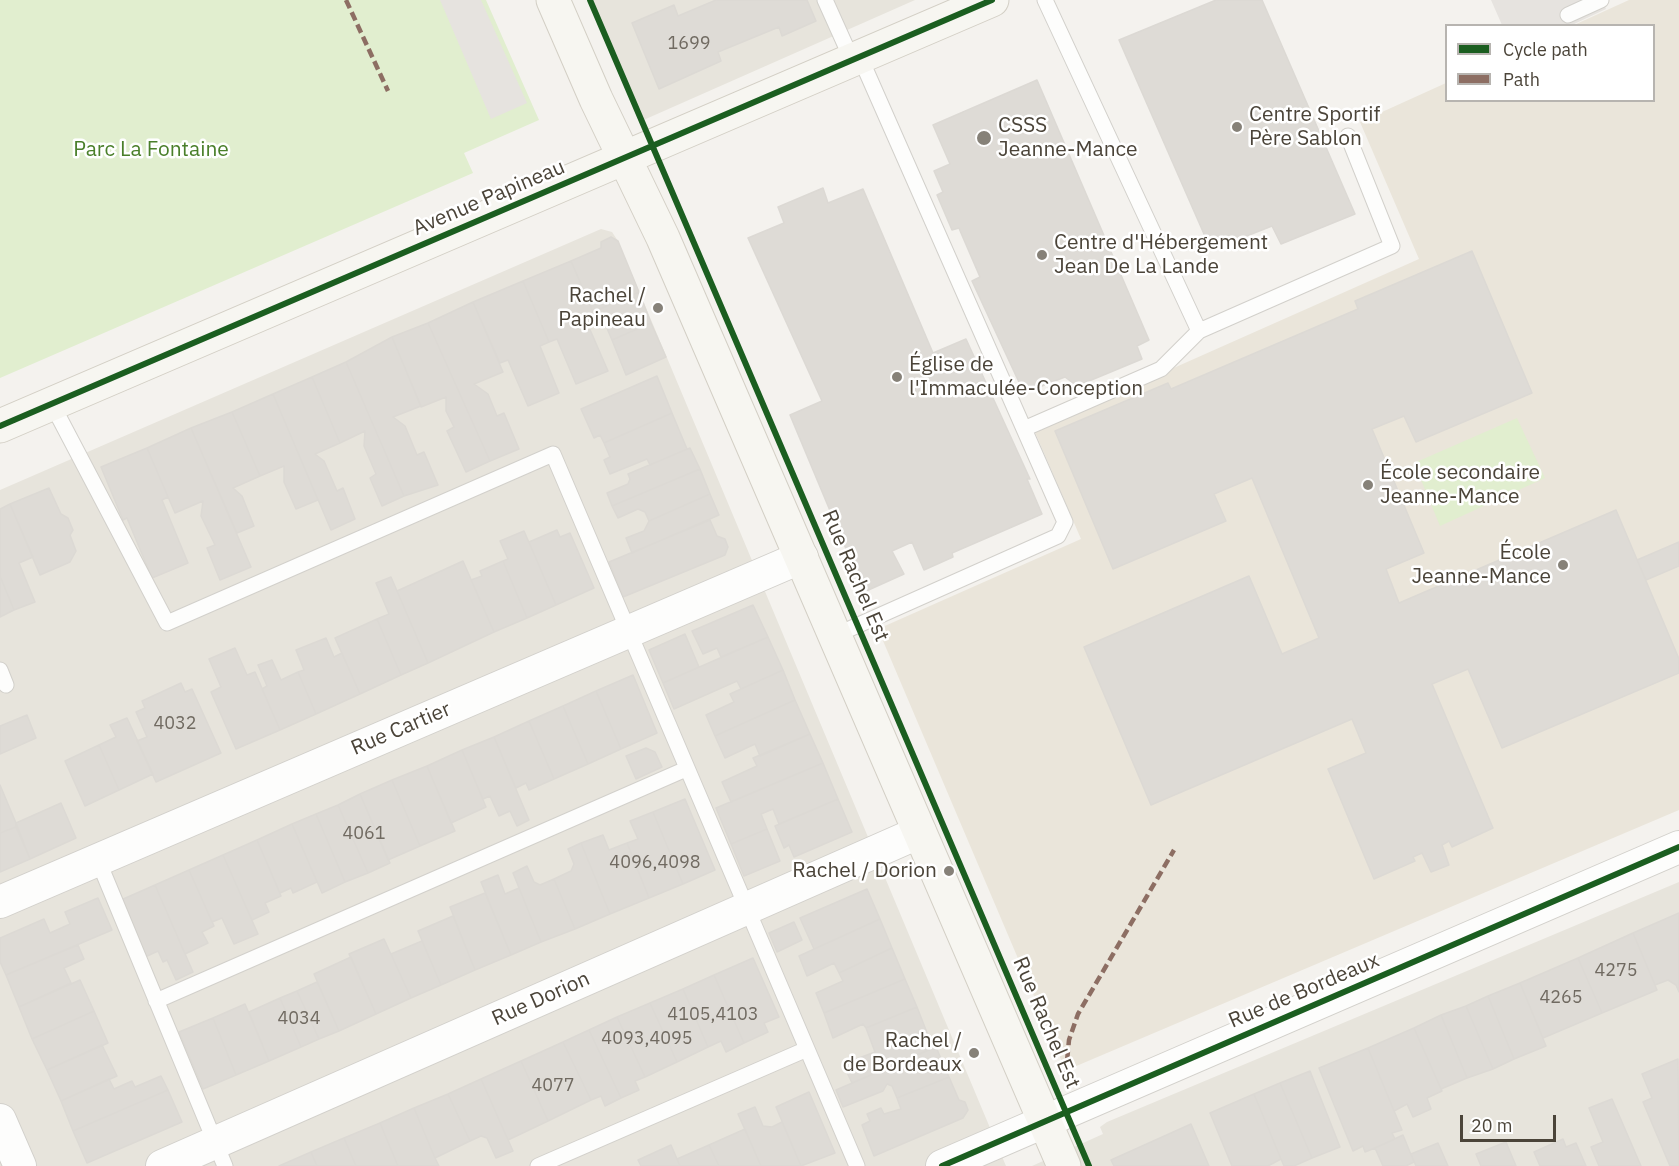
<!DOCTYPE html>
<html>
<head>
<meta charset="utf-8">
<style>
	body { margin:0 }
	#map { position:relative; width:1679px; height:1166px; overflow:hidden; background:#f4f2ee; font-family:"IBM Plex Sans",sans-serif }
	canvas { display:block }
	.legend { position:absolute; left:1445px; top:24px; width:210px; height:78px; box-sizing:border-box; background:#fff; border:2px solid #b7b4b0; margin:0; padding:8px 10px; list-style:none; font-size:18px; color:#4b4439 }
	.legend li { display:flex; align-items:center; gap:12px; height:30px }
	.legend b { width:30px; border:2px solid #b7b4b0 }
	.scale { position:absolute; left:1460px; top:1115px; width:96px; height:27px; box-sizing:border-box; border:3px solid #4b4439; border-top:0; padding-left:8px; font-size:18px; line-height:21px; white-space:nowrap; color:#4b4439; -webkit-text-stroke:4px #fff; paint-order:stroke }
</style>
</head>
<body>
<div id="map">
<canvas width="1679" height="1166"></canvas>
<ul class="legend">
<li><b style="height:8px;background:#1b5e20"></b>Cycle path</li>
<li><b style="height:8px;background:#8d6e63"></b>Path</li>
</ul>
<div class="scale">20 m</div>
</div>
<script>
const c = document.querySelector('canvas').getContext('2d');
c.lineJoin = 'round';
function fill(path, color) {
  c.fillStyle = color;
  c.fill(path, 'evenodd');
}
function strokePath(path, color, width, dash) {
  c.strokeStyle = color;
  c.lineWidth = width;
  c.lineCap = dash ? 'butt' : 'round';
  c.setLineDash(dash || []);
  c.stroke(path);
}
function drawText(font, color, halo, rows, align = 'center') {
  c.font = font + ' "IBM Plex Sans",sans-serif';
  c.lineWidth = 5;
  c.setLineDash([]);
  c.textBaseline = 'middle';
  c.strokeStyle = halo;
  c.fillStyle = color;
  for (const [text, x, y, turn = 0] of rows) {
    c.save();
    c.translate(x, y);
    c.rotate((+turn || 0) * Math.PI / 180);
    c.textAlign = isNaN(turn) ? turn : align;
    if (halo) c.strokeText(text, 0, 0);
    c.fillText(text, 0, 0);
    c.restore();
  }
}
const residential = new Path2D(`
	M589,0h326l-276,122z
	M601,229l11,3 6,9 388,925h-1006v-676z
	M1679,882v284h-647l71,-32 -3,-7 7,-5z`);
const education = new Path2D(`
	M1629,0h50v810l-605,257 -12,-5 -184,-433 203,-90 -47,-109 385,-171 -59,-137 86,-39v17h208v-74l-80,-1z`);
const green = new Path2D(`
	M0,0h486l53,120 -75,33 9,20 -473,205z
	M1517,418l28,60 -105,48 -26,-63z`);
const parking = new Path2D(`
	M440,0h41l46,103 -36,16z
	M1491,0h111l4,9 -34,16h-70z`);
const building = new Path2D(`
	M716,0h91l9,21 -34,15 -3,-9 -61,25 3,9 -62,28 -27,-66 42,-18 4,11z
	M1216,0h46l93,214 -74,30 -9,-18 -61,24 -92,-210z
	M1037,80l112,260 -12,6 5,13 -65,27 -12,-9 -41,16 -52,-112 8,-4 -19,-44 -2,-5 -7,2 -15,-35 6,-3 -9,-21 16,-7 -17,-39z
	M823,188l5,15 35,-14 70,164 33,-14 64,140h-3l15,35 -90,39 1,4 -29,13 -12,-28 -20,9 12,23 -40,18 -74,-177 32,-14 -74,-163 36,-15 -6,-16z
	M611,237l7,4 21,51 -46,20 -22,-51 30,-13v-6z
	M1472,251l60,142 -116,49 -12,-26 -32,13 52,124 -38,16 13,34 217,-93 63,149v14l-177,75 -34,-79 -36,15 61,144 -41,19 -3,-6 -7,4 7,20 -18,7 -9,-19 -9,4 2,4 -41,18 -46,-110 38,-16 -14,-34 -201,86 -67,-158 165,-71 33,78 37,-16 -67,-160 -38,16 12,27 -113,48 -58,-138 113,-48 3,6 187,-80 -3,-8z
	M571,261l26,61 -9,3 20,46 -32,13 -19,-45 -8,3 -26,-61z
	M523,281l26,61 -9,4 19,47 -31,13 -20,-46 -8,3 -27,-61z
	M639,292l12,31 -39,17 -9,-21 -6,3 -4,-10z
	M473,302l30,70 -29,12 14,10 9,22 7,-3 15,36 -29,12 -62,-138z
	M428,323l62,138 -24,11 -19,-41 7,-4 -8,-16v-14l-25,10 -29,-70z
	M651,323l15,34 -40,18 -14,-35z
	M392,337l29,69 -28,11 12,9 12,29 7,-3 14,33 -34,11 -58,-134z
	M346,362l58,134 -22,10 -12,-28 6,-4 -12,-28 1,-15 -25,12 -28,-66z
	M657,376l15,37 -68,30 -4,-8 -6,3 -13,-29z
	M312,377l28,66 -25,11 9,7 13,30 6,-3 12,31 -24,11 -58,-136z
	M273,394l45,106 -22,9 -12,-27v-16l-24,10 -28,-64z
	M232,412l28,64 -27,12 9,8 12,30 -17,7 -46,-105z
	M672,413l15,36 -37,16 -3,-6 -37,15 -6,-14 6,-3 -6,-14z
	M191,428l60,139 -31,13 -13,-32 8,-3 -14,-29 2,-15 -28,12 -28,-65z
	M147,448l21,49 -6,3 26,63 -36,15 -25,-60 -4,2 -22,-53z
	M690,448l10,21 -88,37 -5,-13 21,-9 2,-5 -2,-5z
	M700,469l10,25 -61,27 -4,-9 -7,-3 -20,9 -6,-12z
	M49,488l12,26 7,4 5,12 -3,5 6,16 -6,11 -30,13 -30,-71z
	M710,494l9,21 -87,38 -6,-15 18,-7 5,-10z
	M10,504l23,53 -14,6 16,39 -21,8 -14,-34v-67z
	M710,520l7,16 8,3 3,8 -3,8 -102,42 -14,-35z
	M557,530l3,7 10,-4 24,55 -38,17 -27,-63z
	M524,531l32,74 -29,13 -24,-57 5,-2 -8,-18z
	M1679,542v24l-33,14 -9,-20z
	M463,561l31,71 -66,31 -31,-72z
	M503,561l24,57 -33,14 -23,-52 11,-4 -2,-5z
	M0,576l14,34 -14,7z
	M391,577l37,86 -27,12 -24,-56 12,-5 -13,-31z
	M753,605l15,32 -47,20 -4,-9 -14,6 -11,-23z
	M377,619l24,56 -41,19 -25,-56z
	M685,634l14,33 -36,16 -14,-33z
	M768,637l15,33 -42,19 -4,-8 -63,28 -11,-26z
	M326,638l8,19 8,-4 18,41 -44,20 -18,-42 6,-2 -8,-20z
	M235,648l12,27 8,-3 25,58 -44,19 -25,-57 10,-5 -12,-28z
	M272,660l9,20 17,-8 18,42 -36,16 -18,-41 5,-3 -9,-21z
	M783,670l12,30 -80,36 -9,-21 28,-13 -4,-8z
	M633,675l24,58 -36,16 -25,-58z
	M181,683l4,9 7,-3 29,64 -65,29 -19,-41 10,-4 -11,-25 9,-4 -3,-7z
	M596,691l25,58 -33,15 -25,-58z
	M795,700l15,34 -50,22 -5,-12 -30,14 -10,-22z
	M563,706l25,58 -34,15 -25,-58z
	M27,715l9,23 -36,16v-28z
	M127,718l26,56 -34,16 -20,-45 17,-8 -6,-12z
	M529,721l25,58 -25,11 -3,-7 -10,5 -22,-51z
	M810,734l13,29 -92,39 -9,-20 35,-16 -4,-8z
	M494,737l35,83 -12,6 -7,-15 -11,5 -9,-20 -7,3 -21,-49z
	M99,745l20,45 -34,16 -20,-45z
	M646,748l9,4 7,15 -26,12 -10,-23z
	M462,750l24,57 -35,16 -24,-57z
	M823,763l15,36 -59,25 -6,-15 -12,5 6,15 -36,15 -15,-36z
	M427,766l28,65 -35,15 -28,-66z
	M392,780l28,66 -32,14 -28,-66z
	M0,785l16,38v4l-16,6z
	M360,794l30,69 -22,10 -30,-68z
	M685,799l30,71 -32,14 -30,-72z
	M838,799l14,33 -58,25 -5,-12 -5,3 -9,-22z
	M61,803l15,35 -46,21 -14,-36z
	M338,805l30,68 -23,9 -29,-68z
	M653,812l30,72 -34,14 -22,-55 11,-4 -8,-18z
	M316,814l29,68 -23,11 -30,-69z
	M292,824l25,58 -24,11 -2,-5 -11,5 -23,-53z
	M16,827l14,32 -30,13v-39z
	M767,829l13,32 -36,15 -13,-32z
	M603,835l6,15 18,-7 22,55 -39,16 -29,-71z
	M257,840l24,56 -16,7 4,9 -17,8 -29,-65z
	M581,843l29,71 -35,15 -21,-50 17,-8 3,-7 -6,-15z
	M223,855l35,79 -24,10 -12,-26 -10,4 -23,-52z
	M527,866l7,16 6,3 14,-6 21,50 -34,13 -28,-69z
	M189,870l25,56 -12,6 6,11 -23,11 -30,-69z
	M498,875l7,19 14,-6 22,54 -30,13 -30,-73z
	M155,885l38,87 -17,8 -9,-20 -4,2 -5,-11 -13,6 -24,-57z
	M867,889l13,30 -66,30 -14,-31z
	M485,893l26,62 -36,15 -25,-63z
	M98,898l14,32 -106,45 -6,-13v-24l44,-19 6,14 20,-9 -5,-12z
	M1679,913v79l-3,-7 -8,-5 -13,5 -22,-52z
	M453,916l22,54 -34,15 -23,-54z
	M880,919l12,29 -53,25 -5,-10 -27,13 -8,-20z
	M794,922l8,18 -25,12 -8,-19z
	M1633,933l24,57 -55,23 -24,-55z
	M384,939l27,59 -35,16 -27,-60z
	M422,941l19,44 -30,13 -20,-44z
	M78,945l6,14 -20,9 7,15 -52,24 -13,-32z
	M892,948l13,31 -81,34 -8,-20 27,-12 -4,-8z
	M351,957l25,57 -37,17 -25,-57z
	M753,958l26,59 -15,6 4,9 -24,11 -30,-68z
	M1578,958l24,55 -59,25 -23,-55z
	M714,975l30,68 -18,9 -5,-11 -13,6 -25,-58z
	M905,979l12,28 -51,21 -3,-4 -30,14 -9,-25z
	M80,980l14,31 -62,28 -13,-32z
	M317,982l22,49 -20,8 -22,-48z
	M1520,983l26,63 -32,13 -26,-63z
	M683,989l25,58 -31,15 -27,-59z
	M297,991l22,48 -18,8 -21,-49z
	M1488,996l26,63 -21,10 -27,-63z
	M280,998l21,49 -32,14 -20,-49z
	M650,1003l27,59 -32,15 -28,-60z
	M245,1004l24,57 -33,14 -23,-57z
	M1466,1006l27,63 -26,9 -26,-63z
	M917,1007l16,41 -81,35 -9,-19 32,-12 -9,-24z
	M94,1011l14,32 -61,27 -15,-31z
	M1441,1015l26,63 -26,11 -27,-61z
	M617,1017l28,60 -10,4 4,9 -18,8 -32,-68z
	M213,1018l23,57 -33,14 -24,-57z
	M1414,1028l28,63 -15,7 4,11 -18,8 -6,-13 -13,7 -26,-63z
	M589,1030l32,68 -16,8 -4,-10 -10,4 -28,-58z
	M563,1042l28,58 -43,21 -27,-60z
	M102,1045l15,31 -56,25 -14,-31z
	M936,1047l13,30 -52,21 -5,-12 -5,-2 -4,7 -40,16 -7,-17z
	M1368,1048l34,82 -10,3 3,6 -20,9 -10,4 -2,-6 -10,5 -34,-83z
	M1678,1059l1,107h-9l-27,-64 9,-4 -10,-24z
	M521,1061l27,60 -40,19 -27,-61z
	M1310,1071l30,76 -28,11 -32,-75z
	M161,1076l7,14 -95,41 -12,-30 48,-22 5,10 18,-8 3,6z
	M949,1077l10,23 6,2 3,8 -5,8 -89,38 -12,-31 8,-4 -3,-7 14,-6 3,6 17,-5 -4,-11z
	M481,1079l32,72 -17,7 -9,-20 -6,-2 -11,5 -22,-47z
	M1280,1083l32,75 -18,8h-10l-30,-72z
	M168,1090l14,32 -95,41 -14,-32z
	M809,1092l26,61 -34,13 -25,-59z
	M448,1094l22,47 -35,17 -21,-50z
	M1254,1094l27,65 -13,7h-36l-22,-53z
	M1612,1099l29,67h-42l-8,-19 12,-5 -14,-34z
	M755,1107l8,19 9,1 10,-5 19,44h-40l-23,-52z
	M414,1108l21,50 4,8h-41l-18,-43z
	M380,1123l18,43h-42l-12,-28z
	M1191,1124l18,42h-95l-3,-6z
	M745,1129l16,37h-42l-10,-21z
	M1403,1135l11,27 -8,4h-23l-8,-18z
	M344,1138l12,28h-39l-6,-14z
	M1563,1139l3,8 10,-4 10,23h-46l-6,-14z
	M1506,1142l10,24h-35l-5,-12z
	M1438,1143l10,23h-32l-5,-12z
	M671,1145l9,21h-39l-3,-6z
	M709,1145l10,21h-39l-3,-7z
	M311,1152l6,14h-38z`);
const service = new Path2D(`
	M825,0l27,60
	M1045,0l154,331 193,-85 -44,-110
	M1568,15l33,-15
	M52,404l115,219 386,-169 304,712
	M1026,428l135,-59 38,-38
	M836,635l222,-99 7,-14 -205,-465
	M0,670l6,15
	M98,860l127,306
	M156,1001l530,-232
	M538,1166l269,-117`);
const minor = new Path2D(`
	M0,902l802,-345
	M0,1120l20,46
	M162,1166l758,-334
	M942,1166l737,-319`);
const secondary = new Path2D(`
	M553,0l43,99 67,139 401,928
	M0,426l992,-426`);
const quiet = new Path2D(`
	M346,0l42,91
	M1066,1072l3,-32 9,-26 96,-164`);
const cycleway = new Path2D(`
	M590,0l499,1166
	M0,426l992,-426
	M942,1166l737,-319`);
const markers = [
	[1237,127,6,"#868178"],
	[984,138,8,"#868178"],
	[1042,255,6,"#868178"],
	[658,308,6,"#868178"],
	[897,377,6,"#868178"],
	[1368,485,6,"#868178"],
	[1563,565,6,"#868178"],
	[949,871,6,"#868178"],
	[974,1053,6,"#868178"]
];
const numberNames = [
	["1699",689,44],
	["4032",175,724],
	["4061",364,834],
	["4096,4098",655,863],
	["4275",1616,971],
	["4265",1561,998],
	["4105,4103",713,1015],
	["4034",299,1019],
	["4093,4095",647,1039],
	["4077",553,1086]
];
const poiNames = [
	["Centre Sportif",1249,115],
	["Père Sablon",1249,139],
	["CSSS",998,126],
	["Jeanne-Mance",998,150],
	["Centre d'Hébergement",1054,243],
	["Jean De La Lande",1054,267],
	["Rachel /",646,296,"right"],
	["Papineau",646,320,"right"],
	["Église de",909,365],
	["l'Immaculée-Conception",909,389],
	["École secondaire",1380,473],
	["Jeanne-Mance",1380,497],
	["École",1551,553,"right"],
	["Jeanne-Mance",1551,577,"right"],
	["Rachel / Dorion",937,871,"right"],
	["Rachel /",962,1041,"right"],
	["de Bordeaux",962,1065,"right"]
];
const parkNames = [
	["Parc La Fontaine",151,150]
];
const streetNames = [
	["Avenue Papineau",489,198,-23],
	["Rue Rachel Est",855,576,67],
	["Rue Cartier",401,729,-23],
	["Rue de Bordeaux",1304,991,-23],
	["Rue Dorion",541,999,-24],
	["Rue Rachel Est",1046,1023,67]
];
fill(residential, '#e7e4dc');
fill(education, '#eae5da');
fill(green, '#e1eecf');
fill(parking, '#e6e3df');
fill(building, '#dedbd6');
strokePath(building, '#dcd9d4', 1.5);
strokePath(service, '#d2d0cb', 17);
strokePath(minor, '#d2d0cb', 34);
strokePath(secondary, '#d3cfc5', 35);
strokePath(service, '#fdfdfc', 15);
strokePath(minor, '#fdfdfc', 32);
strokePath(secondary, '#f7f6f1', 33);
strokePath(quiet, '#8d6e63', 4.5, [9, 4.5]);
strokePath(cycleway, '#1b5e20', 6);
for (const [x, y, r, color] of markers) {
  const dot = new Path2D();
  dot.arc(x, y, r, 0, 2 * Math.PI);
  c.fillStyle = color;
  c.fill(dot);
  strokePath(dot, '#fff', 2);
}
drawText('18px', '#706a61', null, numberNames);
drawText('21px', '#4b4439', '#fff', poiNames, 'left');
drawText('21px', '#4a7f2a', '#fff', parkNames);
drawText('21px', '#4b4439', '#fff', streetNames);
</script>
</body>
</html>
